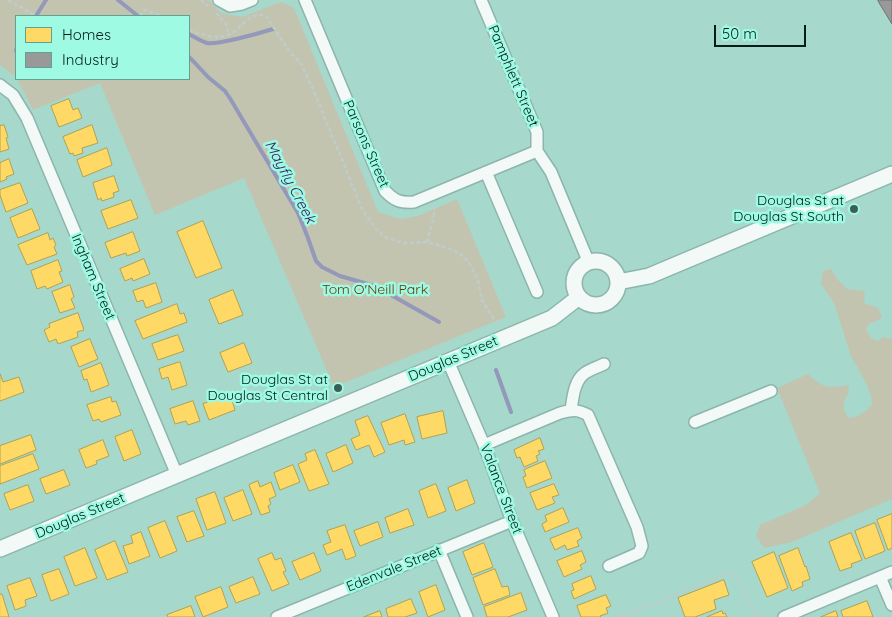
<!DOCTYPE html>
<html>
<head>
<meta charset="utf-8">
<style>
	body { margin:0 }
	#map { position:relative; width:892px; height:617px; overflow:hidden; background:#a6d8cc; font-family:Quicksand,sans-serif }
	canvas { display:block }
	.legend { position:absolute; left:15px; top:15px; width:175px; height:65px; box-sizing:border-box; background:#9ffae3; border:1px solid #60a292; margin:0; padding:6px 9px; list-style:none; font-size:15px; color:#011e18 }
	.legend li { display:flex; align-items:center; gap:10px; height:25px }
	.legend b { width:25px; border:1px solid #60a292 }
	.scale { position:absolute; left:714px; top:25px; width:92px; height:22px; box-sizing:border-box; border:2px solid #011e18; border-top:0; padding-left:6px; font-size:15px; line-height:18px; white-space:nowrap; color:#011e18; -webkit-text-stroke:4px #9ffae3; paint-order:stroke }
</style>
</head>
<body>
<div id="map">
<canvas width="892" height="617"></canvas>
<ul class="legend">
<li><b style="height:14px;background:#ffd966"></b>Homes</li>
<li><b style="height:14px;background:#999"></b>Industry</li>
</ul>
<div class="scale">50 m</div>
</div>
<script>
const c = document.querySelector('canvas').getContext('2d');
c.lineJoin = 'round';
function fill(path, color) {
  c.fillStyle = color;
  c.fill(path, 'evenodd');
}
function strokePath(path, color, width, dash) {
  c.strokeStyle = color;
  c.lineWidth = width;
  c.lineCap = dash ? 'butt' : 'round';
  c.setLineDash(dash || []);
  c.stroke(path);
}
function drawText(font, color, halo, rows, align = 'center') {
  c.font = font + ' Quicksand,sans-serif';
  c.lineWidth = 5;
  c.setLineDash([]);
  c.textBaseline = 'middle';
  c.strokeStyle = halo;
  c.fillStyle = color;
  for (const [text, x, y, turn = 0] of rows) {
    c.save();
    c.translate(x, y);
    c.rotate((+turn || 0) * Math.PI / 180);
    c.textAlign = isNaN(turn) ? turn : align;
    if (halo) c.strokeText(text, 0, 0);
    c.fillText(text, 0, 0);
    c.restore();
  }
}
const green = new Path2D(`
	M0,0h209l12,13 21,4 39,-15 13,6 84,204 22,7 18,-3 39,-17 49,118 -172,70 -90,-209 -89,37 -55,-132 -67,27 -16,-31h172v-63h-173v61l-16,-12z
	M831,269l7,11 9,9 17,2 1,6 -1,6 14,5 4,9 -4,3 -9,4 -3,6 5,8 7,3 5,-4 9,2v160l-100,43 -28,6 -8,-12 4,-11 46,-20 14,-12 -43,-105 31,-14c16,15 20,14 41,11l-1,9 -4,7v9l5,8c10,-1 16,-6 23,-13l-1,-10 -5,-12 -15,-27 -17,-53 -13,-19 2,-13z`);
const homes = new Path2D(`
	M69,99l4,11 5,-2 4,10 -23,9 -8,-21z
	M4,125l4,12 -2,1 3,11 -9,3v-26z
	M92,125l6,18 -16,5 1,5 -9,3 -1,-3 -3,1 -7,-17z
	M107,148l5,17 -29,12 -6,-17z
	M9,159l5,15 -8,3 1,2 -7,3v-19z
	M114,176l5,15 -6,2 1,4 -12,4 -1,-3 -3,2 -5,-17z
	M20,183l8,20 -22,9 -6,-17v-5z
	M131,200l7,18 -30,11 -7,-18z
	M32,209l8,20 -22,9 -8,-20z
	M203,221l19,47 -26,10 -19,-46z
	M133,232l7,19 -13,5 -1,-3 -15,5 -6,-15z
	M48,233l2,7 3,-2 3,7 -2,2 3,7 -30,11 -9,-20z
	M144,259l6,15 -17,7 -1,-3 -7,3 -5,-12z
	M58,260l4,11 -3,1 4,10 -16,7 -2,-3 -8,3 -6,-18z
	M156,283l6,19 -16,6 -3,-8 -6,2 -4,-11z
	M70,285l4,12 -3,2 4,9 -15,5 -8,-21z
	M233,290l10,25 -24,9 -10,-24z
	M177,304l3,10 4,-1 3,9 -44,17 -8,-18z
	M78,313l6,17 -7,2 1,5 -20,7 -2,-5 -7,3 -5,-12 6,-3 -1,-3z
	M178,335l6,16 -26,9 -6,-16z
	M90,339l8,20 -19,8 -8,-20z
	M244,343l8,20 -24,9 -8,-19z
	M180,362l7,23 -15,5 -4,-13 -6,2 -3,-10z
	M101,363l8,22 -18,7 -4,-13 -3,1 -3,-9z
	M0,374l3,8 16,-5 5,15 -24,9z
	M230,394l5,16 -26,10 -6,-16z
	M111,397l1,5 4,-1 5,14 -20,7 -2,-3 -6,2 -6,-16z
	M193,401l7,20 -12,4 -2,-4 -11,3 -5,-15z
	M443,411l4,22 -25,6 -5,-22z
	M405,414l10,28 -10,3 -1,-5 -15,5 -8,-22z
	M368,416l17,36 -11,5 -5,-12 -13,5 -5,-11 9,-4 -5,-14z
	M132,430l9,24 -17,7 -9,-24z
	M31,435l5,15 -36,14v-18z
	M540,438l4,11 -6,2 2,3 -4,2 2,5 -14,6 -4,-10 -3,1 -3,-8z
	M103,440l6,16 -13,5 1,3 -11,4 -7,-18z
	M346,445l7,18 -20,9 -7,-18z
	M315,450l14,34 -20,7 -11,-27 9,-4 -2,-6z
	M33,454l6,15 -39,15v-18z
	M545,461l7,17 -25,10 -4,-11 3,-1 -2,-6z
	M293,465l7,17 -20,8 -6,-17z
	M64,470l6,15 -24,9 -6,-15z
	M467,480l8,23 -19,8 -8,-23z
	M258,481l2,6 11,-5 5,14 -7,3 2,5 -3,2 2,6 -9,3 -12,-30z
	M436,484l10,27 -18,7 -9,-27z
	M554,484l5,11 -7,2 3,6 -18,7 -7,-17z
	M28,485l6,16 -24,9 -6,-16z
	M243,490l9,24 -19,7 -9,-23z
	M215,492l11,31 -19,7 -11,-31z
	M563,508l6,14 -24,10 -3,-8 5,-3 -2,-5z
	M408,509l6,16 -24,8 -5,-15z
	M194,511l10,25 -17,6 -10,-25z
	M892,514v34l-4,2 -11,-30z
	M165,521l12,30 -17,7 -12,-30z
	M378,522l5,15 -23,9 -6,-15z
	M875,523l10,28 -20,8 -10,-28z
	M345,525l11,31 -10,4 -4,-11 -15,6 -4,-10 8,-3 -4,-11z
	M578,528l4,10 -5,3 2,5 -12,4 -2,-5 -10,5 -5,-11z
	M141,532l9,24 -21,8 -6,-18 10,-3 -2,-7z
	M851,533l11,27 -11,4 1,3 -12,4 -11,-29z
	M115,541l13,31 -21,8 -12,-30z
	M484,543l9,24 -21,8 -9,-23z
	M85,548l12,30 -22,8 -11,-29z
	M798,548l7,19 1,-1 4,13 -8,3 1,4 -11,5 -13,-35z
	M582,551l4,11 -6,3 2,4 -18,8 -7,-16z
	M774,552l14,36 -21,9 -15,-35z
	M272,553l3,7 6,-2 5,13 -3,1 6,12 -17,7 -14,-32z
	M314,553l7,18 -21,9 -8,-18z
	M59,569l10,25 -18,7 -9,-26z
	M495,569l7,18 6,-1 2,9 -27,10 -10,-27z
	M591,576l5,13 -22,10 -3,-8 3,-1 -2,-6z
	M253,577l7,17 -24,9 -7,-16z
	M30,578l7,18 -12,4 1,6 -11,4 -8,-24z
	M724,580l5,15 -15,5 2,9 -21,8h-10l-7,-19z
	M436,585l9,25 -17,7 -9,-25z
	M221,587l7,20 -25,10 -8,-20z
	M521,593l6,17 -19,7h-21l-3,-10z
	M0,594h2l7,23h-9z
	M606,595l5,11 -5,2 2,5 -8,3 1,1h-20l-4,-11z
	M411,599l6,14 -12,4h-17l-2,-8z
	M867,601l6,16h-30l-2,-6z
	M191,606l4,11h-27l-1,-2z
	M380,611l2,6h-18z
	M722,611l1,3 2,-1 2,4h-20z
	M836,611l2,6h-17z`);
const industry = new Path2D(`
	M880,0h12v24l-14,-23z`);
const stream = new Path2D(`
	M118,0l20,16
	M36,16l10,-16
	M189,34c5,3 12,7 18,9 11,2 53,-10 66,-14
	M16,51v-1
	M189,57l5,5 14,15 17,14 6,9 67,113 10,25 8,23 6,6 18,9 35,10 64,36
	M496,370l15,42`);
const path = new Path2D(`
	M8,0l28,16
	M201,0l7,6
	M216,13l10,11 3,11
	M140,16l4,-6 18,6
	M189,30c12,4 26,10 39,5 11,-4 18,-19 30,-20 1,-1 7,1 8,1l24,36 12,13 15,33 15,38 8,18 20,51 7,12 9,12 11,9 17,5 23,-1 14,4 14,5 10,7 7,9 6,14 4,19 17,27
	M427,242l6,-22 2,-15
	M620,617l110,-44 6,2 13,27 11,15`);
const minor = new Path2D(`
	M219,0l11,6 12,-2 10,-4
	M305,0l80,191c10,10 15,12 29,11l123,-51
	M481,0l56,132v19l14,21 38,91
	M0,85l13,10 14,23 150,357
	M486,172l51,120
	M448,361l36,84 28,76 41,96
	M571,410c2,-13 3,-29 14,-37 6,-4 13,-6 19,-9
	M695,422l76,-31
	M484,445l76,-32c13,-3 17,-4 28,2l49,112 5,19 -3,7 -30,13
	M439,550l28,67
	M880,577l12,28
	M277,617l235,-96
	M784,617l108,-45`);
const major = new Path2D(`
	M574 283a22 22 0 1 1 44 0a22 22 0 1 1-44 0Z
	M618,282l31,-6 243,-102
	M0,549l552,-231 27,-21`);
const markers = [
	[854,209,5,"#3b5f57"],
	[338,388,5,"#3b5f57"]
];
const streetNames = [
	["Pamphlett Street",513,76,67],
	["Parsons Street",366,144,66],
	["Ingham Street",93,277,67],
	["Douglas Street",453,359,-23],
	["Valance Street",501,489,69],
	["Douglas Street",80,516,-23],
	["Edenvale Street",394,569,-22]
];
const poiNames = [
	["Douglas St at",844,201],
	["Douglas St South",844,217],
	["Douglas St at",328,380],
	["Douglas St Central",328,396]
];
const parkNames = [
	["Tom O'Neill Park",375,290]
];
const waterNames = [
	["Mayfly Creek",290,182,62]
];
fill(green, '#c3c4af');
fill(homes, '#ffd966');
strokePath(homes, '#b3a14f', 1);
fill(industry, '#999');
strokePath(industry, '#6b7472', 1);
strokePath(stream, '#9498ba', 4);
strokePath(minor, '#8db5ac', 14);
strokePath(major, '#8db5ac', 18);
strokePath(path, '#becdc9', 2.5, [4, 2.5]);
strokePath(minor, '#f2f9f7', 11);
strokePath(major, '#f2f9f7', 15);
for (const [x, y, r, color] of markers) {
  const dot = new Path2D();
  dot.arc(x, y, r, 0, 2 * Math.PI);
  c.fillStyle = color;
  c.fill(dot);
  strokePath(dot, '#9ffae3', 2);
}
drawText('14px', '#011e18', '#9ffae3', streetNames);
drawText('14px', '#011e18', '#9ffae3', poiNames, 'right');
drawText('14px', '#683607', '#9ffae3', parkNames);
drawText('italic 15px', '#3a2264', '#9ffae3', waterNames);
</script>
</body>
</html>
